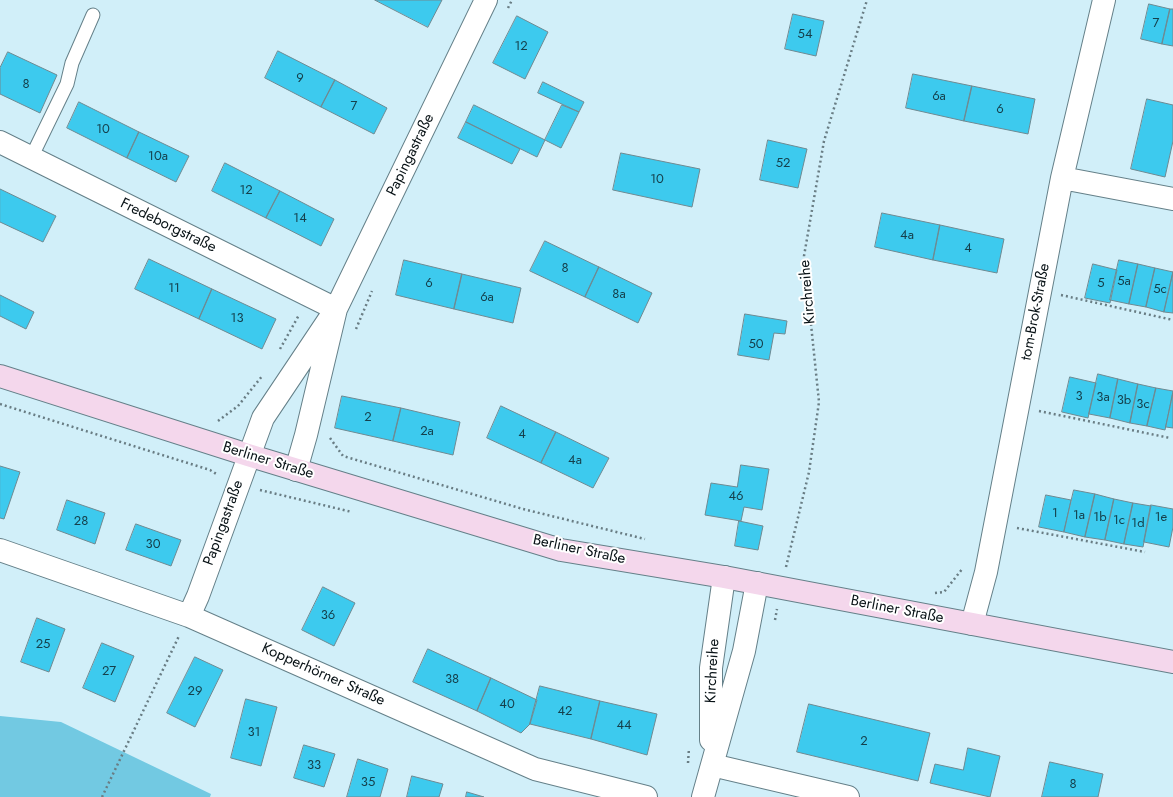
<!DOCTYPE html>
<html>
<head>
<meta charset="utf-8">
<style>
	body { margin:0 }
	canvas { display:block; background:#d1eff9 }
</style>
</head>
<body>
<canvas width="1173" height="797"></canvas>
<script>
const c = document.querySelector('canvas').getContext('2d');
c.lineJoin = 'round';
function fill(path, color) {
  c.fillStyle = color;
  c.fill(path, 'evenodd');
}
function strokePath(path, color, width, dash) {
  c.strokeStyle = color;
  c.lineWidth = width;
  c.lineCap = dash ? 'butt' : 'round';
  c.setLineDash(dash || []);
  c.stroke(path);
}
function drawText(font, color, halo, rows, align = 'center') {
  c.font = font + ' Jost,sans-serif';
  c.lineWidth = 4;
  c.setLineDash([]);
  c.textBaseline = 'middle';
  c.strokeStyle = halo;
  c.fillStyle = color;
  for (const [text, x, y, turn = 0] of rows) {
    c.save();
    c.translate(x, y);
    c.rotate((+turn || 0) * Math.PI / 180);
    c.textAlign = isNaN(turn) ? turn : align;
    if (halo) c.strokeText(text, 0, 0);
    c.fillText(text, 0, 0);
    c.restore();
  }
}
const green = new Path2D(`
	M0,716l61,6 150,72 -1,3h-210z`);
const building = new Path2D(`
	M375,0h67l-14,27z
	M1149,4l21,5 -8,35 -21,-5z
	M1170,9h3v37l-11,-2z
	M793,14l31,7 -8,35 -31,-7z
	M517,16l31,16 -23,47 -32,-16z
	M278,51l57,29 -14,27 -56,-29z
	M8,52l49,23 -17,38 -40,-19v-26z
	M913,74l59,12 -8,35 -58,-13z
	M335,80l52,28 -13,26 -53,-27z
	M543,82l41,20 -5,10 -41,-19z
	M972,86l63,13 -7,35 -64,-13z
	M1147,99l26,6v36l-8,36 -34,-8z
	M79,102l60,30 -12,26 -60,-30z
	M474,105l71,35 -8,17 -71,-35z
	M562,105l17,7 -18,36 -16,-8z
	M466,122l54,27 -8,15 -54,-26z
	M139,132l50,24 -13,26 -49,-24z
	M768,140l39,9 -9,39 -38,-8z
	M621,153l79,16 -8,38 -79,-17z
	M225,163l55,28 -14,27 -54,-27z
	M0,189l56,27 -13,26 -43,-20z
	M280,191l54,28 -13,27 -55,-28z
	M882,213l58,12 -7,35 -58,-13z
	M940,225l64,14 -7,34 -64,-13z
	M545,241l54,26 -14,30 -55,-26z
	M149,259l63,30 -13,30 -64,-30z
	M404,260l58,14 -8,35 -58,-14z
	M1119,260l19,4 -9,40 -19,-4z
	M1093,264l24,6 -7,33 -25,-5z
	M1138,264l17,4 -9,39 -17,-3z
	M599,267l53,26 -14,30 -53,-26z
	M1155,268l18,4 -9,40 -18,-5z
	M1173,272v41l-9,-1z
	M462,274l59,14 -8,35 -59,-14z
	M212,289l64,30 -14,30 -63,-30z
	M0,295l34,17 -8,17 -26,-13z
	M745,314l42,7 -2,13 -11,-1 -5,27 -31,-5z
	M1098,374l20,5 -8,39 -21,-4z
	M1070,377l26,6 -8,35 -26,-6z
	M1118,379l20,5 -8,39 -20,-5z
	M1138,384l18,4 -9,38 -17,-3z
	M1156,388l17,3 -8,39 -18,-4z
	M1173,393v35l-7,-1z
	M342,396l59,12 -8,33 -58,-13z
	M501,406l55,26 -15,31 -54,-25z
	M401,408l59,14 -7,33 -60,-14z
	M556,432l53,26 -16,30 -52,-25z
	M741,465l28,4 -7,41 -18,-3 -3,14 -36,-6 6,-32 26,4z
	M0,466l20,6 -16,47 -4,-1z
	M1074,490l21,4 -10,43 -21,-5z
	M1095,494l19,5 -9,41 -20,-3z
	M1046,495l25,5 -7,32 -25,-5z
	M1114,499l19,4 -9,41 -19,-4z
	M67,500l38,13 -10,31 -38,-14z
	M1133,503l18,3 -8,41 -19,-3z
	M1151,505l22,4v18l-4,20 -25,-5z
	M739,521l24,5 -5,24 -23,-4z
	M136,524l45,16 -10,26 -45,-16z
	M323,587l32,16 -21,43 -32,-16z
	M37,618l28,11 -16,43 -28,-10z
	M102,643l32,13 -19,46 -32,-14z
	M428,649l63,29 -14,33 -64,-29z
	M195,657l28,13 -28,57 -28,-14z
	M491,678l46,22 -7,24 -9,9 -44,-22z
	M540,686l60,15 -9,38 -61,-15z
	M246,699l31,8 -16,59 -30,-8z
	M600,701l57,13 -10,41 -56,-16z
	M809,704l121,29 -12,48 -121,-29z
	M304,745l31,9 -11,33 -30,-9z
	M968,748l32,8 -10,41 -60,-14 5,-19 28,6z
	M358,759l30,10 -8,28h-33z
	M1050,762l53,12 -5,23h-56z
	M412,776l31,8 -4,13h-32z
	M467,792l17,5h-18z`);
const path = new Path2D(`
	M508,8l4,-8
	M1061,295l112,25
	M356,329l16,-38
	M280,349l19,-34
	M0,404l210,66 8,5
	M1039,411l131,27
	M218,421l20,-15 25,-31
	M330,438l13,18 180,53 122,30
	M260,490l92,22
	M1017,528l128,24
	M786,567l23,-95 10,-70 -15,-146 20,-115 43,-141
	M935,593l9,-1 19,-24
	M775,620l2,-11
	M688,763l1,-15
	M102,797l77,-161`);
const service = new Path2D(`
	M31,158l36,-74 5,-21 21,-48`);
const minor = new Path2D(`
	M0,142l336,167 -30,126 -10,35
	M1062,178l111,21
	M0,550l189,66 346,153 111,28
	M189,616l9,-20 65,-178 73,-109 150,-309
	M972,624l14,-52 76,-394 42,-178
	M711,740v-72l13,-91
	M712,765l136,32
	M703,797l41,-146 13,-68`);
const secondary = new Path2D(`
	M0,376l248,79 313,95 163,27 449,85`);
const numberNames = [
	["7",1156,24],
	["54",805,35],
	["12",521,47],
	["9",300,79],
	["8",26,85],
	["6a",939,97],
	["7",354,107],
	["6",1000,110],
	["10",103,130],
	["10a",158,157],
	["52",783,164],
	["10",657,180],
	["12",246,191],
	["14",300,219],
	["4a",907,236],
	["4",968,249],
	["8",565,269],
	["5a",1124,282],
	["6",429,284],
	["5",1101,284],
	["11",174,289],
	["5c",1160,290],
	["8a",619,295],
	["6a",487,298],
	["13",237,319],
	["50",756,345],
	["3",1079,397],
	["3a",1103,398],
	["3b",1124,401],
	["3c",1143,405],
	["2",368,418],
	["2a",427,432],
	["4",522,435],
	["4a",575,461],
	["46",736,497],
	["1",1055,514],
	["1a",1079,516],
	["1b",1100,518],
	["1e",1161,518],
	["1c",1119,521],
	["28",81,522],
	["1d",1138,524],
	["30",153,545],
	["36",328,616],
	["25",43,645],
	["27",109,672],
	["38",452,680],
	["29",195,692],
	["40",507,705],
	["42",565,712],
	["44",624,726],
	["31",254,733],
	["2",864,742],
	["33",314,766],
	["35",368,783],
	["8",1073,785]
];
const streetNames = [
	["Papingastraße",411,155,-64],
	["Fredeborgstraße",168,226,26],
	["Kirchreihe",808,292,-95],
	["tom-Brok-Straße",1036,312,-79],
	["Berliner Straße",268,461,17],
	["Papingastraße",224,523,-70],
	["Berliner Straße",579,550,12],
	["Berliner Straße",897,610,11],
	["Kirchreihe",713,671,-87],
	["Kopperhörner Straße",323,675,24]
];
fill(green, '#72c9e2');
fill(building, '#3dcaee');
strokePath(building, '#6e8a92', 1);
strokePath(service, '#658089', 15);
strokePath(minor, '#658089', 24);
strokePath(secondary, '#658089', 24);
strokePath(path, '#697d84', 2.5, [2, 3]);
strokePath(service, '#fff', 13);
strokePath(minor, '#fff', 22);
strokePath(secondary, '#f4d7ec', 22);
drawText('13px', '#15404c', null, numberNames);
drawText('15px', '#081216', '#fff', streetNames);
</script>
</body>
</html>
